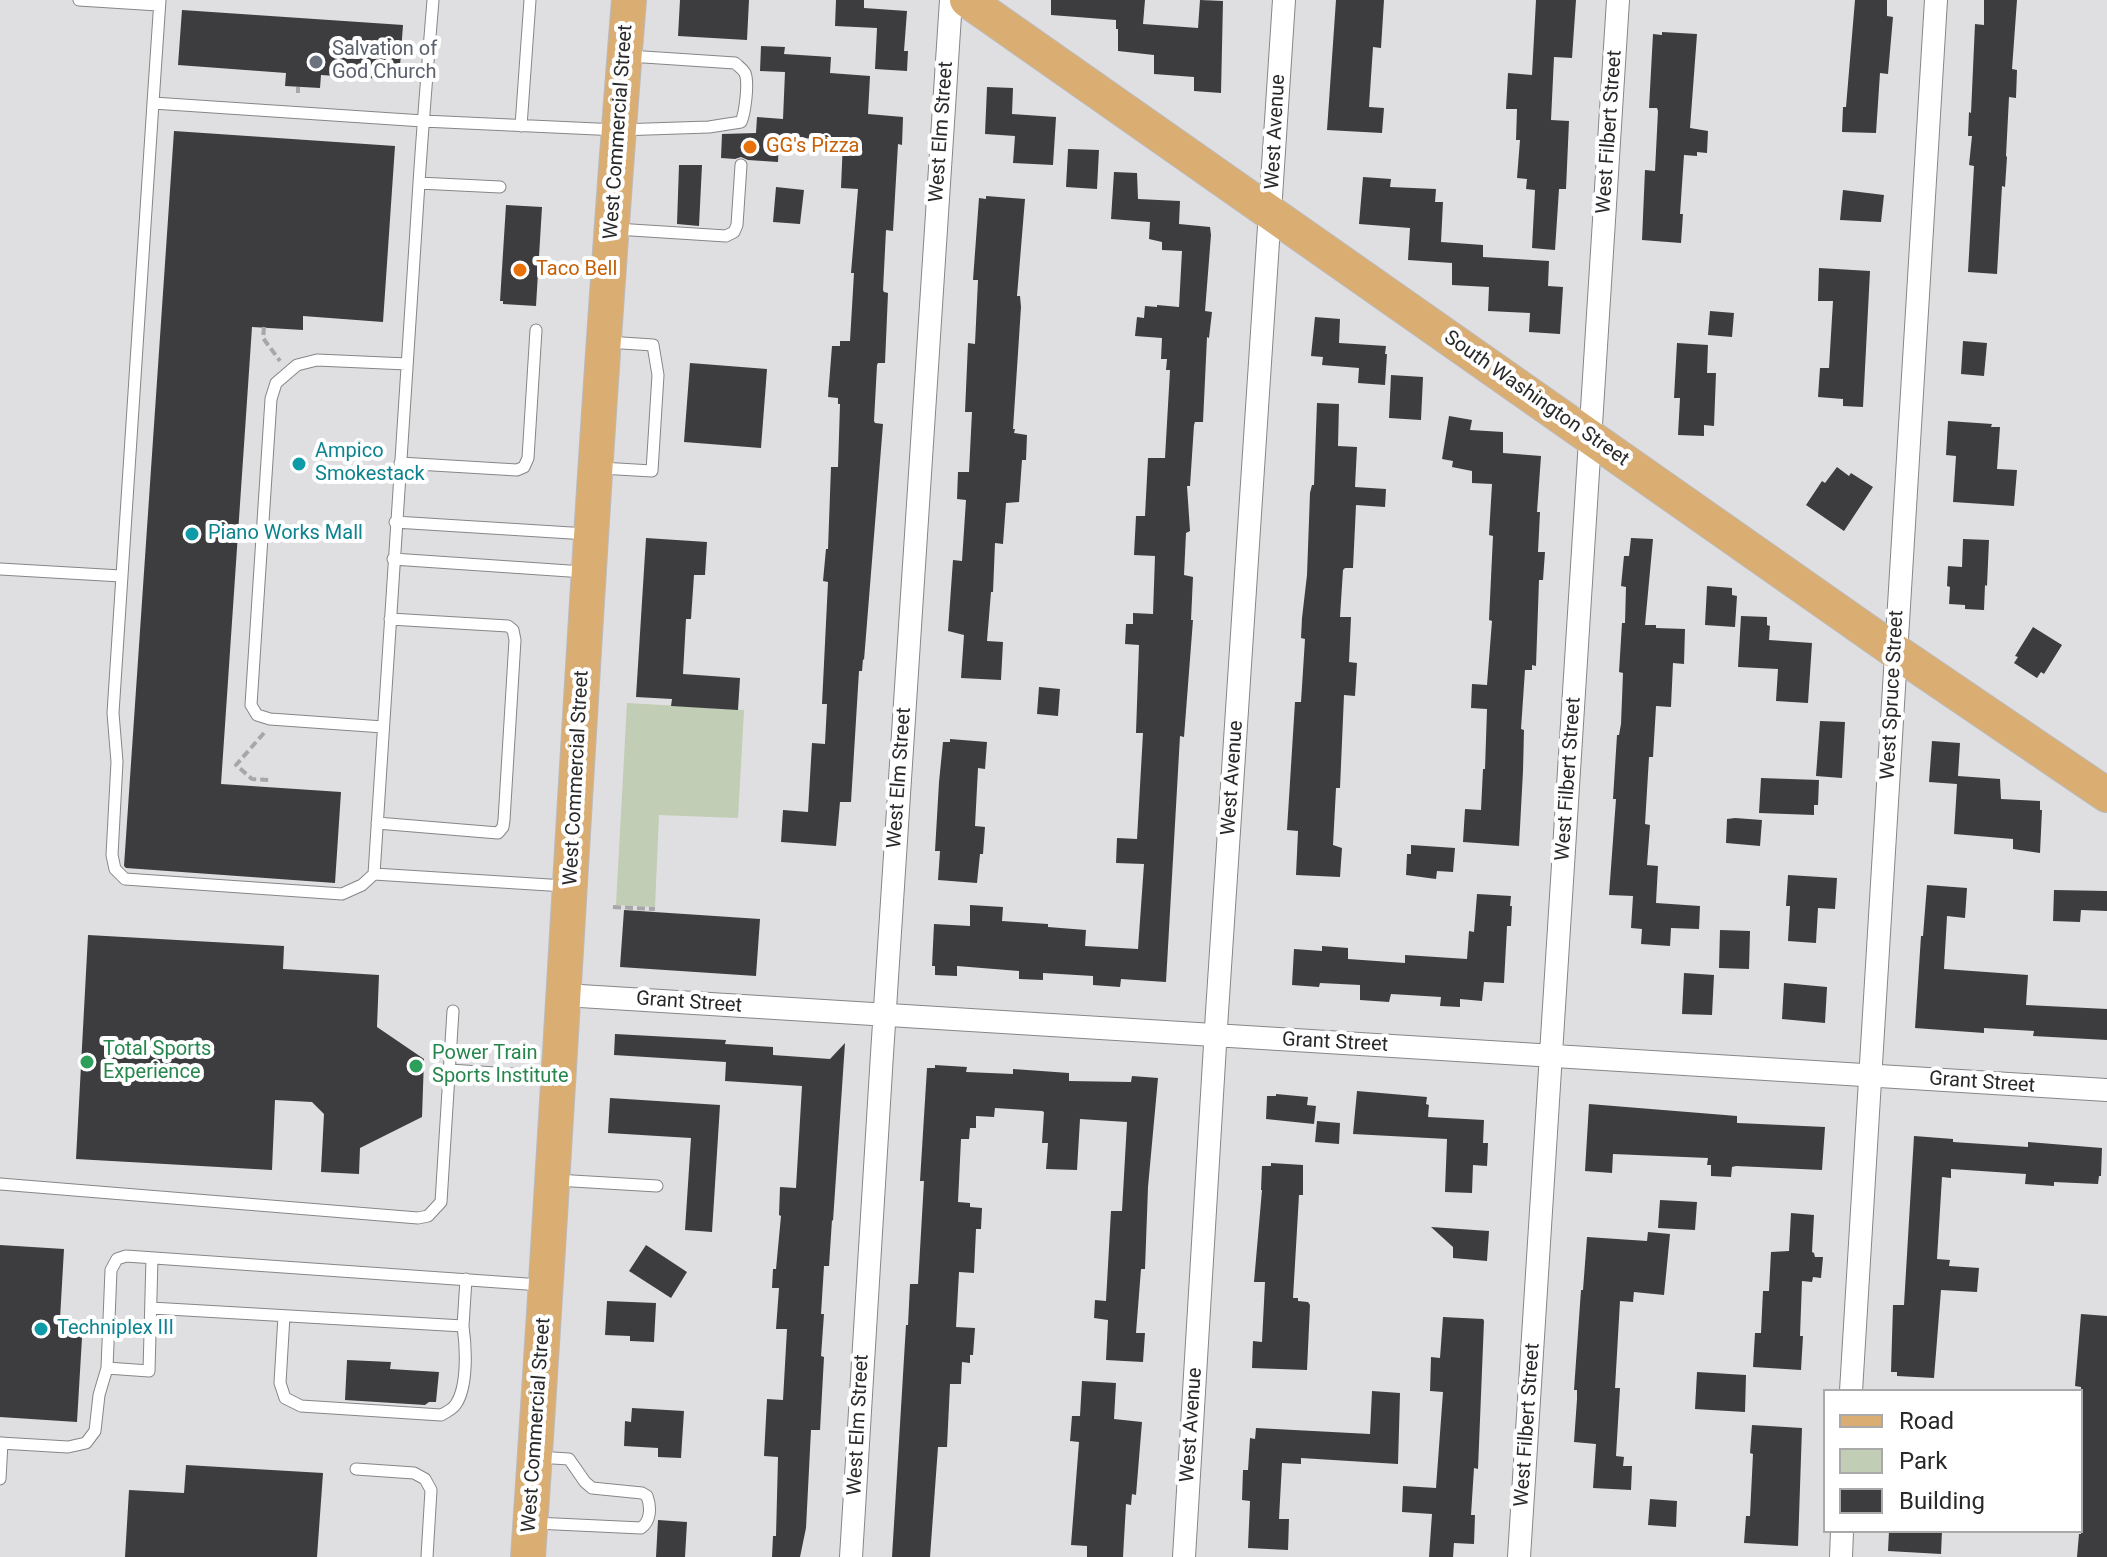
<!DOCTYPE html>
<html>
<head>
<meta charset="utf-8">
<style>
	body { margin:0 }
	#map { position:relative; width:2107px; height:1557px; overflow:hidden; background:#dfdee1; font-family:Roboto,sans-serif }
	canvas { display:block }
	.legend { position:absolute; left:1823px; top:1389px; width:260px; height:144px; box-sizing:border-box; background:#fff; border:2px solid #a9a9aa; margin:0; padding:10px 14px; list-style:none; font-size:24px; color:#29292a }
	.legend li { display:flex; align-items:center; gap:16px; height:40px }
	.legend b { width:40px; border:2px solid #a9a9aa }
</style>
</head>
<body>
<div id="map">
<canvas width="2107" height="1557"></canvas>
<ul class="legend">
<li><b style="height:10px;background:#daad73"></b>Road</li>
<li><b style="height:22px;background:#c1cdb4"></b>Park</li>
<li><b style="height:22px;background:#3d3d3f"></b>Building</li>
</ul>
</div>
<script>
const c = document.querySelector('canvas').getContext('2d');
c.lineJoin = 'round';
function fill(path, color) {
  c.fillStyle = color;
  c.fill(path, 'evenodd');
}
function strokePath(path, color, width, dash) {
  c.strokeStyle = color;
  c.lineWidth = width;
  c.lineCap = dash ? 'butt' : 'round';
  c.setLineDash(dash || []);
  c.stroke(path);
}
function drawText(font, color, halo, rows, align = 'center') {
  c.font = font + ' Roboto,sans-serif';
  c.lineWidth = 8;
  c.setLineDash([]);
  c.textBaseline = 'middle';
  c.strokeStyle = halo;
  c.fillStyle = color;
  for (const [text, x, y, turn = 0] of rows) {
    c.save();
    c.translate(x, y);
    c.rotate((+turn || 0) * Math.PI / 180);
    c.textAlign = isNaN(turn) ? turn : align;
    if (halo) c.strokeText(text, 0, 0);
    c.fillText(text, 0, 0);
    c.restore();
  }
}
const green = new Path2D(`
	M627,703l117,7 -6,108 -79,-3 -4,92 -39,-2z`);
const building = new Path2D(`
	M680,0h69l-2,40 -69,-4z
	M836,0h28v8l43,3 -3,40h4l-1,20 -32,-2 2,-41 -42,-2z
	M1051,0h94l-2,24 55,4 2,-28 23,1 -2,92 -27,-2v-14l-40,-3v-19l-36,-4v-22h-2v-9l-65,-5z
	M1336,0h48l-3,48 -8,-1 -4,60 15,1 -2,25 -55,-3z
	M1536,0h40l-4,58 -18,-1 -3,63 18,1 -3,68h-7l-4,61 -23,-2 3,-58 -9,-1 1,-10 -10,-1 3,-38h-4l1,-31h-11l2,-36 24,2z
	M1855,0h32v16l6,1 -5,57 -8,-1 -4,60 -34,-1 1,-25h3z
	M1984,0h33l-5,69 5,1 -1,28 -7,-1 -3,59 1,1 -2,30 -3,-1 -5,88 -29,-2 6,-106 -5,-1 3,-29h-4l1,-24 2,1 4,-89 9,1z
	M182,10l221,15 -4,55 -78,-5 -1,13 -35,-2 1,-13 -108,-8z
	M1662,32l35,2 -7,94 18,3 -1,22 -10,-1v4l-13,-1 -4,59h3l-2,29 -39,-3 3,-70 10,1 3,-60 -1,-3h-8l4,-74 9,1z
	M761,46l24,1 -1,7 47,3 -1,16 40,3 -2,38 35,3 -1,28 -4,-1 -5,87 -7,-1 -3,60 1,2 4,1 -3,70h-7l-1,2 -3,56 1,2 8,1 -19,236 -1,-1 -1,12h-3l-8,131h-11l-4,44 -55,-4 2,-32 25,2 4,-69 13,1 2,-40h-5l6,-122 -5,-1 3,-32h2l3,-82h7l2,-63h-2v-6l-10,-1 4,-51h8v-5h10l4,-68h-3l7,-84 -17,-1 2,-48 -64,-3 -1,25 -30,-2 -7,-3 -6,2 -14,-1 1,-24 34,-1 1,-16 26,2 2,-47 -25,-1z
	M987,87l26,1 -1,26 44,3 -3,48 -40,-2 2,-27 -30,-2z
	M174,131l221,15 -12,176 -80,-6v14l-51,-3 -31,457 120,8 -6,91 -209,-15 -2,-2z
	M1068,149l31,1 -2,39 -31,-2z
	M679,165h23l-3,61 -22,-2z
	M1114,172l23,1 1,26 42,2 -1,23 31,3 1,8 -6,76 7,1 -3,26 -2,-1 -4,85h-8l-1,3 -4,61h-3l3,45 -4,2 -2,42 9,2 -2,43h2l-9,117 -4,-1 -14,246 -45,-3 -1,8 -27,-2v-9l-50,-3v7l-24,-1v-8l-62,-5v10l-22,-1v-9h-3l2,-42 36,2v-21l33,2 -1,14 46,3v3l38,3 -1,16 53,3 6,-85 -28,-1 1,-25 20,1 6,-106h-7l3,-88 -14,-1 1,-20h7v-11l20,1 2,-58 -21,-1 2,-39h9l3,-58h17l5,-88h-4l1,-11h-6l1,-21 -27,-2 2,-19 7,1 1,-12 12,1v-2l22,2 3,-56 -20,-1v-8l-13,-3 1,-17 -39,-3z
	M1363,177l28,2 -1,8 46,2 -1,13h8l-2,40 42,3v12l66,4 -1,25 15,1 -3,47 -31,-2 1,-19 -42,-2 1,-24 -37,-2v-22l-44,-3 2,-32 -51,-4z
	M776,187l28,3 -4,34 -27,-2z
	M1843,190l41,5 -3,27 -41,-2z
	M986,196l39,3 -8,97h3l1,11 -8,122h2l-1,4 13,2 -1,25h-4l-3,42 -13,1 -3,41 -8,-1 -2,49h-2l-4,49 16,1 -2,38 -40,-2 3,-43 -16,-4 5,-71 9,1 4,-61 -9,-1 1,-27h11l3,-60h-7l3,-69 7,1 3,-64h-5l6,-82 7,1z
	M506,205l36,2 -6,99 -33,-2v-3h-3z
	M1819,268l51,3 -7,136 -20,-1v-7l-25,-2 2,-29h9l4,-67h-15z
	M1710,311l24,2 -2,24 -24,-2z
	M1315,317l25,2 -1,24 47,3 -1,8h2l-2,31 -27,-2 1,-15 -37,-3 1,-8 -12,-1z
	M1963,341l24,2 -3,33 -23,-2z
	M1677,343l31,2 -1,28h9l-2,53 -10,-1v11l-26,-1 2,-37h-6z
	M690,363l77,6 -6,79 -77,-6z
	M1391,375l32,2 -2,43 -32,-2z
	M1317,403l22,1 -1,42 19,1 -2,40 31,2 -1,18 -29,-2 -3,63h-8l-2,2 -3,47h11l-2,45 8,1 -2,33 -11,-1 -4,93h-4l-3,57 9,3 -2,29 -44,-2 2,-44 -11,-1 8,-128h6l4,-63 -4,-1 1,-20 5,-43 3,-82 2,-8h2z
	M1449,416l23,4 -2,10 33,2v21l38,3 -4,56h3l-2,40h7l-2,28h-4l-3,86 -4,-1v5h-7l-4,59 3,1 -1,41 -4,75 -56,-4 2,-33 16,1 2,-41h2l2,-60 -16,-1 1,-24 15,1 5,-64 -3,-1 4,-84 -4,-1 3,-51 -20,-1v-12l-20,-4 1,-6 -11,-2z
	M1948,421l44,3 -1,3h9l-3,42 20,1 -3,36 -61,-4 3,-46 -10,-1z
	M1837,467l12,9 2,-3 22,14 -29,44 -38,-26 16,-24 3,2z
	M646,538l61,4 -2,33h-11l-3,44h-5l-3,55 57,4 -2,32 -67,-4 1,-7 -36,-2z
	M1631,538l22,1 -8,86h11v3l29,1 -1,35 -11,-1 -2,44 -15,-1 -3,51h-4l-4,67 5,1 -3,40 11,1 -2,37 44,3 -1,23 -28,-1 -1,18 -29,-2 1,-15 -11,-1 2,-32 -24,-1 7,-96h-3l4,-64h2l2,-11 2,-51 -4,-1 3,-49h3l1,-36 -5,-1 3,-30h5z
	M1963,539l26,1 -2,46 -2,-1 -1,25 -19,-1v-4l-16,-1 1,-17 -3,-1 1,-20 14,1z
	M1707,586l25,2v7l5,1 -2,31 -30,-2z
	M1741,616l26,1v8l3,1 -1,14 43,3 -4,60 -32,-2 2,-32 -40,-2z
	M2033,627l29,18 -18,29 -3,-2 -4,6 -23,-15 4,-6 -3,-1z
	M1039,687l21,2 -2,27 -21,-2z
	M1820,721l25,1 -3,56 -26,-2z
	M950,739l37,3 -2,27 -7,-1 -3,58 10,1 -2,27h-3l-3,29 -39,-3 2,-29h-5l4,-69 4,-40h7z
	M1932,741l28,2 -2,33 42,3 1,20 39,2v9h2l-2,43 -27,-4v-10l-59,-5 3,-50 -28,-2z
	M1761,778l58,2 -1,25h-4v10l-55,-2z
	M1735,818l27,2 -2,26 -34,-3 1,-24z
	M1411,845l44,3 -2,24 -16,-1 -1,8 -30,-4 1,-21h4z
	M1788,875l49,3 -2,31 -17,-1 -2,35 -28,-2 2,-35h-4z
	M1927,885l40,3 -2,30 -18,-2 -3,53 84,6 -2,30 81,4v31l-74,-4 1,-5 -50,-3v5l-69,-5 6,-92h2z
	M2054,890l53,1v20l-26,-1 -1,12 -27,-1z
	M1477,894l34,2 -1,10h2l-1,20h-4l-3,57 -20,-1 -2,19 -22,-2v8l-20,-1 1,-9 -50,-3 -2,8 -29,-2v-15l-40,-2 -1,4 -27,-2 2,-36 28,2v-5l26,2v11l57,4v-8l62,4 2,-28 5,1z
	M624,910l136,9 -4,57 -136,-9z
	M1720,930l30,1 -1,38 -30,-1z
	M88,935l196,11 -1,23 96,6 -2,52 47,32 -2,58 -62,31 -1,26 -38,-2 3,-58 -12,-12 -37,-2 -3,70 -196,-11z
	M1684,973l30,2 -2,40 -30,-1z
	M1784,983l43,4 -2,36 -43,-4z
	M615,1034l111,6 -1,4 48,3v8l57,4 15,-16 -12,178 -1,-1 -3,46h-5l-3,48h3l-3,42 3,1 -4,73h-9l-5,98 -6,29h-28l1,-21h3l2,-79 -14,-1 3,-57 16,1 4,-71h-11l3,-41h-7l1,-19h3l5,-53 -2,-1 1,-28 16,1 6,-102 -77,-5 1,-19 -112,-7z
	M935,1065l32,2 -1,5 47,2v-5l56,4v8l62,1 1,-6 26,2 -10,109 -3,82h-4l-5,64h9l-2,29 -37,-2 2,-40 -14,-2 1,-18 11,1 5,-90h11l5,-89 -47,-3 -3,51 -31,-1 2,-26h-6l2,-31 -2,-1 -47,-3 -1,9 -18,-1v12h-6l-1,11h-8l-3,63 12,1v4l12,1 -1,21h-5l-2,44 -15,-1 -3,55 19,1 -2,27h-3v8l-8,-1 -1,22h-11l-3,63h-9l-8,110h-38l14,-232h2l2,-41h8l6,-103h-4l7,-113h8z
	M1357,1091l70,6 -1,7 3,1 -1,12 56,3 -1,23h5l-1,23 -14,-1 -1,28 -27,-1 2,-53 -94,-5z
	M1276,1094l32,3 -1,8 9,1 -2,18 -48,-5 1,-23h9z
	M610,1098l110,7 -8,127 -27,-2 6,-92 -83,-5z
	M1589,1104l148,12v7h1l87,4 -3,43 -86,-4 -4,1 -1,10 -20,-1v-11h-4l1,-7 -95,-4 -1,19 -27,-2z
	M1317,1121l23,2 -1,21 -24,-2z
	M1914,1136l39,3v3l75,5v-5l74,6 -1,28h-2l-1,8 -44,-2v4l-29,-2 1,-10 -75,-5v9l-9,-1 -5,82 13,1 -1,6 30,2 -2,24 -36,-2 -7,88 -37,-2v-4h-6l2,-67h11z
	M1271,1163l32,2v30h-4l-6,103h5v3l10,1 2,3 -3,65 -55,-2 1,-27 9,1 3,-60h-11l8,-92h-1l1,-24h9z
	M1660,1200l37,2 -2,28 -37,-2z
	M1791,1213l23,2 -2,37 2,1 1,4h8l-2,21 -8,-1 -1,5 -10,-1 -2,55h3l-2,34 -48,-3 2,-34h6l2,-42h6l2,-39 18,-1z
	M1431,1227l58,4 -2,30 -34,-3v-11z
	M1648,1232l22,2 -6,61 -30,-3 -1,10 -13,-1 -5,87h5l-4,68 8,1 -1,9h9l-1,24 -38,-2 3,-44 -22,-2 3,-43v-9h-3l7,-100h2l4,-53 60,4z
	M0,1245l64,4 -4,70 23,2 -6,101 -77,-5z
	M646,1245l41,27 -16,26 -42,-27z
	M607,1301l49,2 -2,39 -24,-1v-5l-25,-1z
	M2081,1314l26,2v241h-30l2,-23h2v-147l-6,-1z
	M1443,1317l40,2 1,2 -6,148 -4,-1 -3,47h4l-1,29 -20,-1 -1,14h-24l3,-43 -30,-2 1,-26 33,2 7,-96 -13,-1 1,-34 9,1z
	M347,1360l44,2 -1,7 49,3 -3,30h-7l-4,3 -80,-5z
	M1697,1372l49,3 -1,37 -50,-3z
	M1082,1381l34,2 -2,36 28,3 -6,73 -4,-1 -1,11 -5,-1 -3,53h-36v-11l-16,-1 8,-103 -9,-1 2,-25h8z
	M1372,1391l28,2 -2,71 -97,-6v6l-19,-1 -3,56h10l-1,31 -40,-2 2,-47 -8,-1 1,-30h5l2,-32 5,1 1,-11 114,6z
	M632,1408l52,3 -3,47 -23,-1v-9l-34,-2 1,-25 6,1z
	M1752,1425l50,3 -4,118 -54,-3 2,-27h4l3,-62 -3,-1z
	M186,1465l137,8 -6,84h-192l4,-67 55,3z
	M1650,1499l27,2 -1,26 -28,-2z
	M658,1520l29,2 -2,35h-29z
	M1889,1531h53l-1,23 -53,-3z`);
const path = new Path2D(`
	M298,93v-6
	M264,327l-1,11 17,23
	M264,733l-28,32 16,14 18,1
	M613,907l42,2`);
const service = new Path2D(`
	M79,0l79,5
	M433,0c-5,61 -10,122 -14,183l-45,691 -12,11 -20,9 -217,-15 -10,-10 -3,-14 5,-93 -4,-49 40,-610 270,18 195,9 91,-3 32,-5c4,-9 8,-39 4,-49 -3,-5 -6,-6 -10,-10l-106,-7
	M153,103l7,-103
	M521,126l9,-126
	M419,183l81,4
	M616,229l110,7 8,-4 3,-7 4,-60
	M400,463l117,7 7,-3 4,-9 8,-128
	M601,468l51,3 6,-96 -5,-30 -46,-3
	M395,522l192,12
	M393,559l191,13
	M0,569l121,7
	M383,727l-113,-8 -13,-4 -6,-10 18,-275 2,-31 5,-16 21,-18 20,-5 90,4
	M377,823l121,10 5,-6 1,-7 11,-180 -2,-10 -5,-4 -118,-7
	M374,874l191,12
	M449,1070l108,7
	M556,1180l101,6
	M0,1184l418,34 10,-2 13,-14 12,-191
	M151,1308l312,18 3,-47
	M284,1316l-4,67 5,15 16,8 140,9c6,-3 12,-6 15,-11 12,-18 10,-57 7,-78
	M107,1368l42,3 3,-113
	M0,1443l68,4 18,-4 9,-12 4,-36 8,-27 4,-98 6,-11 9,-3 415,29
	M356,1469l58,4 11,6 6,11 -4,67
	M0,1479l2,-36
	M535,1523l106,5c10,-7 10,-21 6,-32l-5,-3 -50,-5 -7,-6 -16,-23 -32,-2`);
const minor = new Path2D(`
	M564,995l1543,95
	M1851,1391l85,-1391
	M851,1557l31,-503 69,-1054
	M1184,1557l33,-545 67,-1012
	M1519,1557l99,-1557
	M1841,1557l1,-26`);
const primary = new Path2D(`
	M967,0l928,651 212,144
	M528,1557c36,-519 59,-1039 101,-1557`);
const markers = [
	[316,62,8,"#6b7280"],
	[750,147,8,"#e8710a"],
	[520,270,8,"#e8710a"],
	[299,464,8,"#0f9aa8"],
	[192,534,8,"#0f9aa8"],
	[87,1062,8,"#2e9e5b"],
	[416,1066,8,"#2e9e5b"],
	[41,1329,8,"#0f9aa8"]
];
const worshipNames = [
	["Salvation of",332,50],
	["God Church",332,73]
];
const streetNames = [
	["West Commercial Street",619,132,-86],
	["West Elm Street",942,132,-86],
	["West Avenue",1276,132,-87],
	["West Filbert Street",1610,132,-86],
	["South Washington Street",1536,399,35],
	["West Spruce Street",1893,695,-87],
	["West Commercial Street",577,778,-87],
	["West Elm Street",900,778,-86],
	["West Avenue",1233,778,-86],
	["West Filbert Street",1569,779,-86],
	["Grant Street",689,1003,4],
	["Grant Street",1335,1043,3],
	["Grant Street",1982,1083,4],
	["West Commercial Street",537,1425,-86],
	["West Elm Street",859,1425,-87],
	["West Avenue",1192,1425,-86],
	["West Filbert Street",1528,1425,-86]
];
const foodNames = [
	["GG's Pizza",766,147],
	["Taco Bell",536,270]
];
const cultureNames = [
	["Ampico",315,452],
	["Smokestack",315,475],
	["Piano Works Mall",208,534],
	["Techniplex III",57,1329]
];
const leisureNames = [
	["Total Sports",103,1050],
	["Experience",103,1073],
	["Power Train",432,1054],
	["Sports Institute",432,1077]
];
fill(green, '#c1cdb4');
fill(building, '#3d3d3f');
strokePath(service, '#868588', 13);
strokePath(minor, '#868588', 24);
strokePath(primary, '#bbb', 36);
strokePath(path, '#a7a6a9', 4, [8, 4]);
strokePath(service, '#fff', 11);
strokePath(minor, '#fff', 22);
strokePath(primary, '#daad73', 34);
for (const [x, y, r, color] of markers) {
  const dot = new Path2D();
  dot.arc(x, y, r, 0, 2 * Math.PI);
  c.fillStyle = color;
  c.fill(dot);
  strokePath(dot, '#fff', 3);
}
drawText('20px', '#5b616d', '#fff', worshipNames, 'left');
drawText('20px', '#29292a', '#fff', streetNames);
drawText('20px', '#c56008', '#fff', foodNames, 'left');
drawText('20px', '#0d838f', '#fff', cultureNames, 'left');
drawText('20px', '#27864d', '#fff', leisureNames, 'left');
</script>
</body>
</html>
